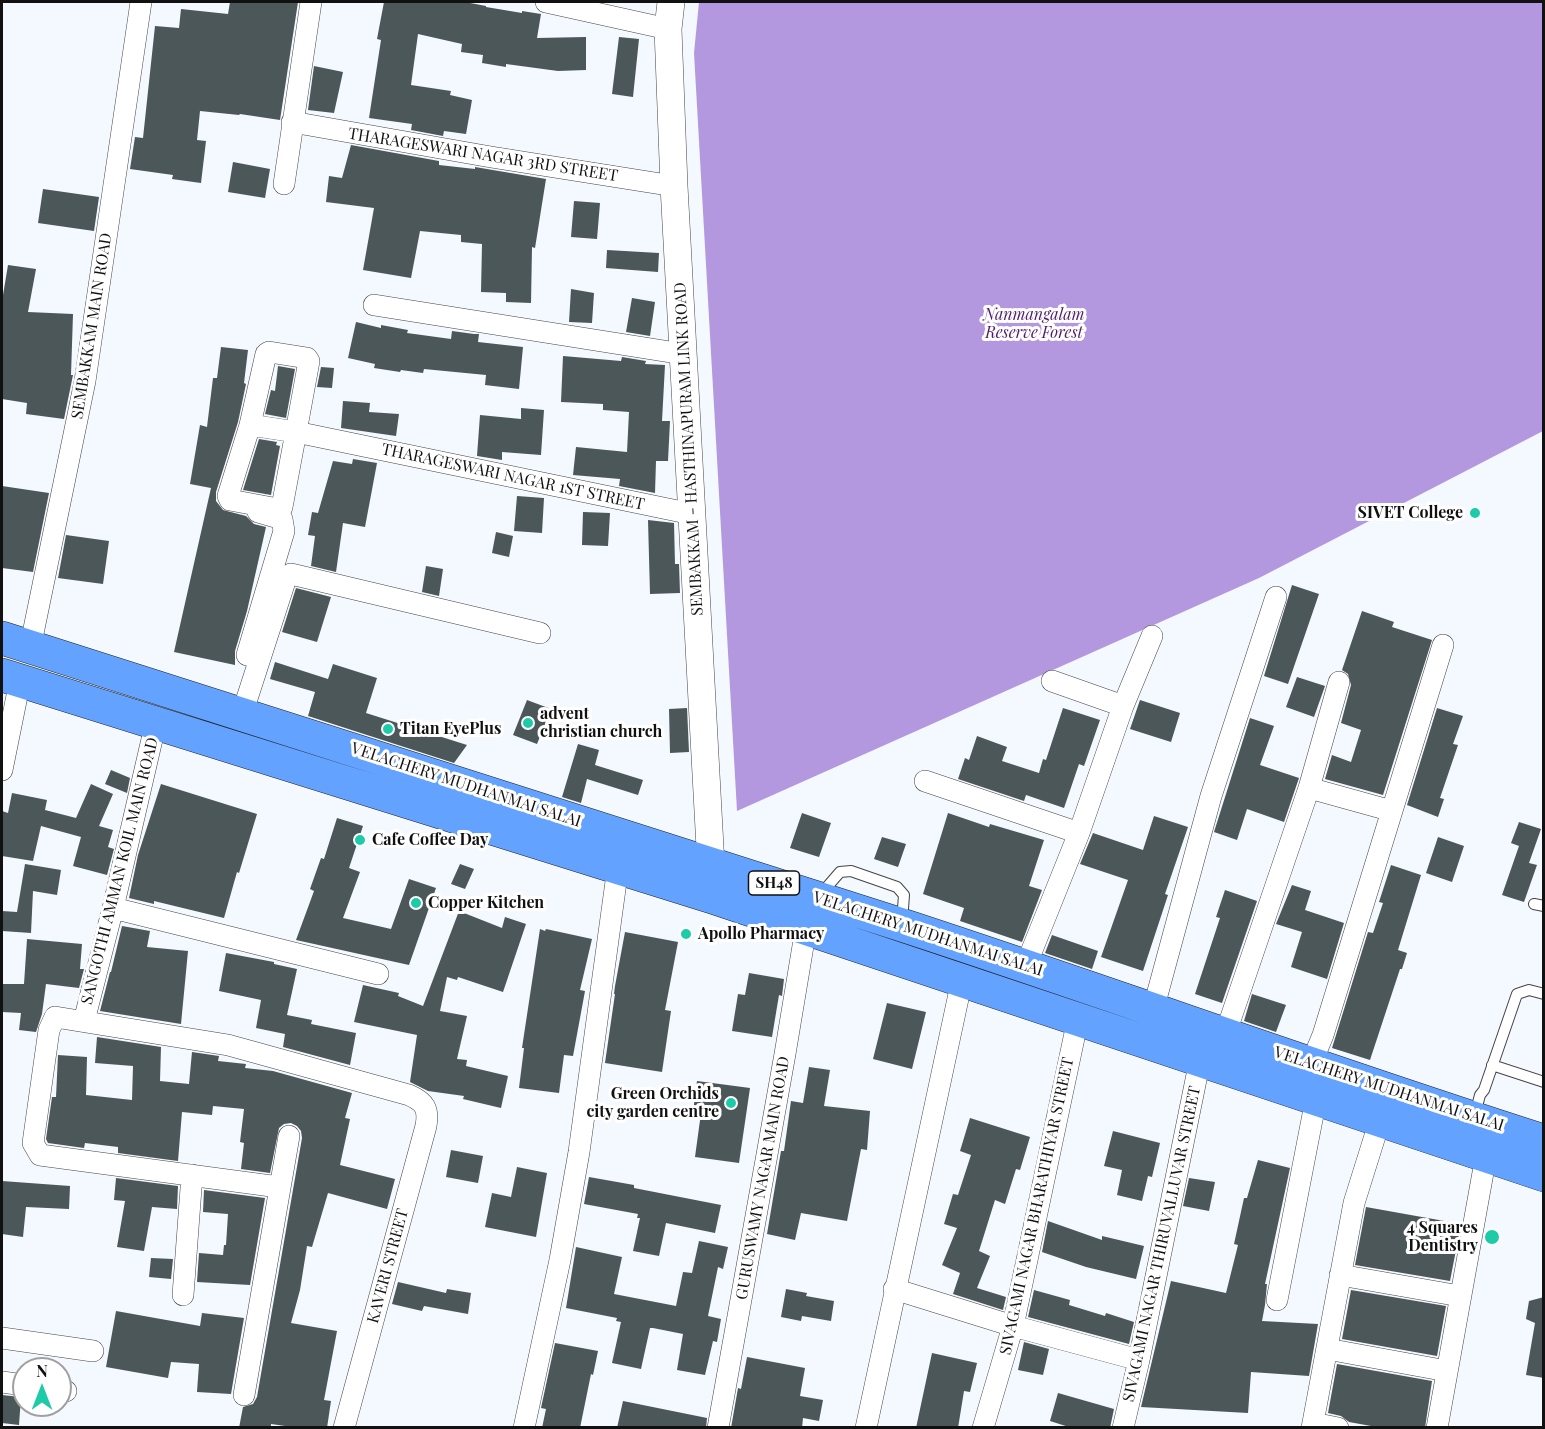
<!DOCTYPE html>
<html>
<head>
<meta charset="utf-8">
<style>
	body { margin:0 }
	#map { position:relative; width:1545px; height:1429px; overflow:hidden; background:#f4f8ff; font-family:"Playfair Display",serif }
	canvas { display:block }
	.frame { position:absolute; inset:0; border:3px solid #111; pointer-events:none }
	.north { position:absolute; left:12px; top:1357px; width:60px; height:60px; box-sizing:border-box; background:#fff; border:2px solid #a0a0a0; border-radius:50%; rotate:0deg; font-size:16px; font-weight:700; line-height:24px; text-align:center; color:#111 }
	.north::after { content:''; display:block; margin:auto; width:21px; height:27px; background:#1ecba8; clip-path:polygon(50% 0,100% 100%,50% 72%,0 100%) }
</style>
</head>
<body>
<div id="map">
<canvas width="1545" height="1429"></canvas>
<div class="frame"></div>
<div class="north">N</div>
</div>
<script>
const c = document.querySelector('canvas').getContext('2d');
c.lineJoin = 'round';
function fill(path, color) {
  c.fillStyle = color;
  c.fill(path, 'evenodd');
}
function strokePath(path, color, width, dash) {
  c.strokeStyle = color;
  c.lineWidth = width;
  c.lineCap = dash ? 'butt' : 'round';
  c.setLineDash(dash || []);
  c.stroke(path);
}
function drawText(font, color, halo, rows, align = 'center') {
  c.font = font + ' "Playfair Display",serif';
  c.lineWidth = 6;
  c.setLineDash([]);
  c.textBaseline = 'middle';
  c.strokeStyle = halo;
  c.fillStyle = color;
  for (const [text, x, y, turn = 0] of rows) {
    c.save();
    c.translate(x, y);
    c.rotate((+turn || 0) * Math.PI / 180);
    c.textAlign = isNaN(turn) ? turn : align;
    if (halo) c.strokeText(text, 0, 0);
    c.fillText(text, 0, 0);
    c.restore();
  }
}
const forest = new Path2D(`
	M699,2h844v429l-284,147 -522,233 -43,-758z`);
const building = new Path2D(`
	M230,2h68l-18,118 -40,-6 -1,1 -39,-4 -3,29 9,1 -5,42 -29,-4 1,-4 -43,-6 5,-32 8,1 12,-112 24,2 2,-19 47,5z
	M384,2h81l21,4v1l36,6v-2l19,3 -4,24 49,-1v33l-28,1 -52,-7v3l-24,-4 1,-8 -22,-3 1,-8 -44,-10 -7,51 40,6 -1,4 22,5 -6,34 -22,-3 -1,5 -32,-6 1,-6 -43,-6 12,-78 -4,-1z
	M619,37l20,2 -6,58 -21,-3z
	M314,66l29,6 -9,41 -26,-3z
	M351,145l88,16v4l36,4v-2l71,12 -11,69 -3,-1 -1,56 -25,-1v-9l-25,-1 1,-48 -21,-2v-7l-41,-4 -9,47 -48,-8 11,-62 -48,-6 3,-26 13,2z
	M233,162l37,7 -5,29 -37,-6z
	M43,189l56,8 -5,34 -56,-8z
	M574,201l26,2 -3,36 -26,-2z
	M607,250l52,3 -1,19 -52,-4z
	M8,265l28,4 -8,43 45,2 -2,61h2l-9,44 -38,-5 1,-11 -25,-4v-98z
	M571,289l23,4 -2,30 -23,-1z
	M632,298l23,4 -5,34 -24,-4z
	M356,322l25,6v-3l27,5 -1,3 44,6 1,-8 22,3h5l-1,8 45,5 -4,42 -34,-4 1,-10 -62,-6 -1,4 -22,-3 -1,2 -26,-4 1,-4 -27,-6z
	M221,347l27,3 -4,33 2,1 -8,38 -22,70v9l7,9 23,6 8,8 12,3 -19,84 -12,40v14l-61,-13 37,-164 -21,-4 10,-59 7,2 6,-49h4z
	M563,356l58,5 1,-4 24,4 -1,3 20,1 -3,56h8l-2,40h-12l-1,32 -36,-7 1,-7 -47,-4 3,-28 51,5 2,-40 -26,-2v-6l-42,-2z
	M278,366l17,3 -9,49 -21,-4 6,-24 4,1z
	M321,367l13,1 -2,20 -15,-1z
	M343,401l27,2 -1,9 30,2 -3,22 -55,-8z
	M521,408l23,2 -3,45 -39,-3v8l-25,-4 3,-41 41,4z
	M259,439l18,3 -1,3 4,1 -9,49 -28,-5z
	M353,459l24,4 -12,64 -22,-4 -7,49 -25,-6 4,-30 -7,-1 4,-23 6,1 15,-52 19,3z
	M2,486l47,7 -16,79 -31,-4z
	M517,496l27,2 -2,35 -28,-2z
	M583,512l27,1 -2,33 -26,-1z
	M648,520l26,3 1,41h4l1,29 -30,1z
	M496,532l17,4 -4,21 -17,-4z
	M66,535l43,6 -6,43 -45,-6z
	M426,566l17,3 -4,27 -17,-4z
	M1292,585l27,9 -31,90 -24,-8z
	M296,588l35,9 -14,45 -35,-10z
	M1362,611l32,11 -2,5 40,13 -49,155 -58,-16 7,-24 19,7 10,-32 -20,-7 10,-38 -3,-11 -6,-4z
	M275,662l53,17 5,-15 44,14 -11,35 101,32 -13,18 -146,-47 7,-24 -45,-13z
	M1297,677l28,9 -11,31 -28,-10z
	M527,700l24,9 -14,35 -24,-9z
	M1140,700l40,13 -9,29 -41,-13z
	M687,708l2,44 -19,1 -1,-44z
	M1063,708l37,12 -16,46 -5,-2 -15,44 -38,-13 -2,6 -66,-22 7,-21 4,2 8,-24 30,11 -5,14 37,12 4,-14 3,1z
	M1437,708l26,8 -10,28 5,1 -18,53 4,1 -6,18 -31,-12z
	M1250,718l24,8 -14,39 39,13 -15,44 -37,-13 -10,31 -23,-8z
	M578,744l21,6 -4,15 48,15 -5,15 -51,-16 -6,24 -19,-6z
	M111,770l19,8 -3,15 -22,-9z
	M91,784l22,10 -14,32 14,4 -5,17 6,2 -7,26 -34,-9 8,-29 -40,-11 -8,35 -31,-5v-45l6,2 4,-20 35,7 -2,10 31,8z
	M161,784l96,30 -18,59 -2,-1 -13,46 -70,-17v3l-25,-6 9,-43z
	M802,813l29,10 -12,34 -29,-9z
	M948,813l41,14 1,-3 54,16 -15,46 13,4 -20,52 -62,-21 4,-13 -41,-14z
	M1154,816l34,11 -23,67 3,1 -25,76 -42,-14 27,-77 -48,-16 13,-31 50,17z
	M337,818l26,8 -14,42 11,4 -17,46 48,11 18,-50 27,9 -27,77 -113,-25 18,-49 -4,-2 11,-31 3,1z
	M1519,822l22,7 -12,34 8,2 -13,37 -22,-7 17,-49 -8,-3z
	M882,837l24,7 -8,23 -24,-8z
	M1438,837l26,9 -12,36 -26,-9z
	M25,864l36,6 -4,25 -24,-4 -2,42 -29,-2v-20l15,1z
	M460,864l14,5 -9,20 -14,-5z
	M1391,865l30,10 -23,75 9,3 -5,16h-2l-30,91 -38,-12 36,-116 5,1 10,-30 -4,-1z
	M1292,885l19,6 -6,19 39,13 -17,56 -36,-12 11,-35 -26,-8z
	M1225,890l32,11 -35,102 -27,-9 25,-76 -4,-1z
	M459,911l43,17 3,-11 21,7 -23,68 -45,-15 -1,3 -10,-3 -7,34 27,5 -10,43 10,1 -1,6 42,10 -7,32 -38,-9 1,-3 -36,-5 -18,-9 7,-47 -63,-13 9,-37 36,8 -1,3 25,10z
	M122,926l28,5 -3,16 41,4 -7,73 -81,-13 10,-39h1z
	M540,929l5,2 1,-2 46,10 -12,51 5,1 -12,65 -9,-1 -5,38 -40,-5 5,-40h-2z
	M625,932l53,10 -13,68 6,1 -9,61 -57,-9 10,-69h-1l1,-8z
	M1052,935l46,16 -6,18 -47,-16z
	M27,939l55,5 -2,25h4l-5,19 -33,-4 -4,30 -6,18 -17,-2 2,-17 -19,-1v-28h22z
	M226,953l48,9v2l23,5 -10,46 25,5 -1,4 45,9 -6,32 -67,-18 2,-13 -29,-6 5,-28 -42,-9z
	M749,973l35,6 -2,17 -3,-1 -7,42 -40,-6 6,-37 7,1z
	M1252,994l34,11 -10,27 -32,-11z
	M887,1003l39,9 -14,57 -39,-10z
	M97,1037l64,10 -1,34 29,3 3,-32 27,4 -1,5 28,3 -1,4 28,3 79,22 -7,25 5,1 -10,46 55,14 -8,30 -59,-16 -16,54 -5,-1 -7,44 -9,33 46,8 -13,69 7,1 -4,27h-28l-28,-4v4h-32l4,-21 10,-3 4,-7 45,-259 -1,-7 -4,-5 -6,-3 -7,1 -5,4 -9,45 -29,-4 3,-26 -4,-1 4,-33 -31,-3 -1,9 -30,-3 -4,49 -60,-8v-6l-33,-4 -1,5 -36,-5 -2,-4 6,-42h4l2,-42 29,2 -1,38 46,5 1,-34 -38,-3z
	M809,1067l21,3 -6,36 46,5 -3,39 -6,-1 -14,72 -46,-8 -6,27 -28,-6 14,-83h3l7,-50 12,2z
	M697,1081l53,7 -11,75 -44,-6 6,-44 -8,-1z
	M970,1118l60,19 -10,33 -4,-1 -11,35 -10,-4 -16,51 11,5 -13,32 29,9 -3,13 -50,-16 7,-21 -18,-8 15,-37 -13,-4 9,-30 5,1 13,-40 -11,-4z
	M1113,1131l47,12 -8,34 -4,-1 -6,25 -25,-6 5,-25 -18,-4z
	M451,1150l32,6 -5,27 -32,-6z
	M1258,1160l32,8 -25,116h2l-2,21 -3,16 56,3 -9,52 -58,-4 -3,41 -107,-6 30,-126 55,12 12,-48 -4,-1 10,-46h3z
	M517,1167l30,6 -11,64 -51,-10 7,-34 19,4z
	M589,1177l45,8v3l87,17 -6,28 -49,-10 -7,33 -26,-5 7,-33h-3l1,-4 -54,-10z
	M116,1178l62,8 -1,23 -25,-2 -8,44 -27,-4 8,-46 -11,-1z
	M1189,1178l26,4 -6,29 -26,-5z
	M2,1181l68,5 -1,23 -43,-2 -3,30 -21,-3z
	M204,1190l61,8 -15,87 -53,-3 2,-29 24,2 1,-10h2l2,-31 -25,-2z
	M1366,1207l95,17 -11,57 -95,-16z
	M1048,1221l54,19v-4l42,10 -8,33 -50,-12 -44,-15z
	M699,1241l29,6 -5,22 -5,-2 -10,49 13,3 -4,23 -4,-1 -8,34 -28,-5 6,-36 -30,-6h-3l-9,41 -29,-6 9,-41 -5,-1 1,-3 -51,-10 10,-61 46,10 -8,37 62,12 7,-34 9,1z
	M151,1258l22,1 -2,20 -22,-2z
	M398,1282l48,11 1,-4 24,4 -3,21 -44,-8 -2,5 -30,-7z
	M786,1289l21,4 -1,3 28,5 -3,20 -29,-5 -1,5 -20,-4z
	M1034,1290l36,10 -1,5 36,11 1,-3 28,9 -5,22 -101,-27z
	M1351,1290l95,16 -9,50 -95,-17z
	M1544,1297v81l-18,-3 9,-52 -9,-4 3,-18z
	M116,1311l84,15 2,-13 42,5 -13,76 -34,-2 2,-28 -28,-2 -3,16 -62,-11z
	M1024,1342l25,7 -6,26 -25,-5z
	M555,1343l43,8 -5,24 -2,-1 -11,54h-38l4,-19 -5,-1z
	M932,1353l45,10 -7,29 -6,-1 -6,37h-42z
	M747,1357l58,11 -5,28 23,4 -4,21 -16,-3 -1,10h-71l7,-40 3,1z
	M1337,1364l95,17 -7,47h-43l-33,-6 -8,-6 -13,-3z
	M1058,1393l56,16 -4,19h-38l-22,-7z
	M2,1395l19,2 -2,28 -17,-2z
	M623,1401l84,17 -1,10h-89z`);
const service = new Path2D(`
	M820,895l20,-23 11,-1 46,16 7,8 -2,27
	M1534,904l10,2
	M1492,1065l52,17
	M1475,1114l5,-19 4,-5 33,-96 12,-4 15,4`);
const minor = new Path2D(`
	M546,2l122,27
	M292,122l199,35 183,29
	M284,184l27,-182
	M374,305l309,49
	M250,425l46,7 13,-71 -2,-3 -38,-6 -3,2 -16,71 -22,71 2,4 48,9 4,-2 14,-75 396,82
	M30,648l55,-267 56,-379
	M247,655l37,-124 -2,-12 -24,-7
	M1052,681l71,25
	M242,714l44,-136 5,-4 249,59
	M2,770l18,-89
	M925,781l154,52
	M1309,788l83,23
	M113,908l265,66
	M1026,965l53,-132 44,-127 29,-70
	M1153,1010l58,-214 65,-199
	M84,1021l29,-113 43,-186
	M1225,1035l84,-247 30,-106
	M1311,1064l12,-29 120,-390
	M279,1187l-239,-32 -7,-12 16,-113 6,-13 173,28 181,50c16,7 20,14 17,31l-82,302
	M1340,1275l120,21
	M894,1289l119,37 126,34
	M183,1295l9,-120
	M1277,1300l39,-201
	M2,1338l91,13
	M1327,1349l120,22
	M2,1382l22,3
	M60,1390l6,1
	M244,1395l45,-259
	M1313,1423l25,5
	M524,1428l36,-168 19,-108 39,-285
	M718,1428l67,-374 21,-126
	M866,1428l96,-448
	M983,1428l30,-102 65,-307
	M1123,1428l16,-68 61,-300
	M1312,1428l42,-225 26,-83
	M1437,1428l49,-272`);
const tertiary = new Path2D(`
	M671,2l-3,27 6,157 38,698`);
const primary = new Path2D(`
	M2,638l900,287c214,70 426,147 642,216
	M2,675l710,222 832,278`);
const markers = [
	[1475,513,6,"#1ecba8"],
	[528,723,6,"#1ecba8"],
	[388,729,6,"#1ecba8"],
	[360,840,6,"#1ecba8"],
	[416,903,6,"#1ecba8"],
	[686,934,6,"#1ecba8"],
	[731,1103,6,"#1ecba8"],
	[1492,1237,8,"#1ecba8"]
];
const shields = [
	[774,883,51]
];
const shieldNames = [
	["SH48",774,883]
];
const streetNames = [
	["THARAGESWARI NAGAR 3RD STREET",483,155,9],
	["SEMBAKKAM MAIN ROAD",92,326,-81],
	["SEMBAKKAM - HASTHINAPURAM LINK ROAD",689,449,-93],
	["THARAGESWARI NAGAR 1ST STREET",513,477,12],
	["VELACHERY MUDHANMAI SALAI",466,785,18],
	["SANGOTHI AMMAN KOIL MAIN ROAD",120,871,-76],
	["VELACHERY MUDHANMAI SALAI",928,934,18],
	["VELACHERY MUDHANMAI SALAI",1389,1089,18],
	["GURUSWAMY NAGAR MAIN ROAD",763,1178,-80],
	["SIVAGAMI NAGAR BHARATHIYAR STREET",1037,1206,-78],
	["SIVAGAMI NAGAR THIRUVALLUVAR STREET",1162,1244,-78],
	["KAVERI STREET",388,1266,-75]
];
const parkNames = [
	["Nanmangalam",1034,315],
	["Reserve Forest",1034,333]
];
const poiNames = [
	["SIVET College",1463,513,"right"],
	["advent",540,714],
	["christian church",540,732],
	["Titan EyePlus",400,729],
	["Cafe Coffee Day",372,840],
	["Copper Kitchen",428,903],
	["Apollo Pharmacy",698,934],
	["Green Orchids",719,1094,"right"],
	["city garden centre",719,1112,"right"],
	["4 Squares",1478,1228,"right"],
	["Dentistry",1478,1246,"right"]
];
fill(forest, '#b498df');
fill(building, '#4c575a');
strokePath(service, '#444', 12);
strokePath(minor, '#444', 22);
strokePath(tertiary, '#444', 28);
strokePath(primary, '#222', 34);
strokePath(service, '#fff', 10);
strokePath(minor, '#fff', 21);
strokePath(tertiary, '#fff', 27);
strokePath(primary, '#64a2ff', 33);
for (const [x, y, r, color] of markers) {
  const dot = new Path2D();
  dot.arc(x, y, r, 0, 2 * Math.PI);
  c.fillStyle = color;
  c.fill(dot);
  strokePath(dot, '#fff', 2);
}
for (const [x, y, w] of shields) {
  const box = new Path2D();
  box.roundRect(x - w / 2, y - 12, w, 24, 4.5);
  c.fillStyle = '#fff';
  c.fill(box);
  strokePath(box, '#111', 1.5);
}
drawText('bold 15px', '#111', null, shieldNames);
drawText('16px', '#111', '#fff', streetNames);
drawText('italic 16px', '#501b6e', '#fff', parkNames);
drawText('bold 16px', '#111', '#fff', poiNames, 'left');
</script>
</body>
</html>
